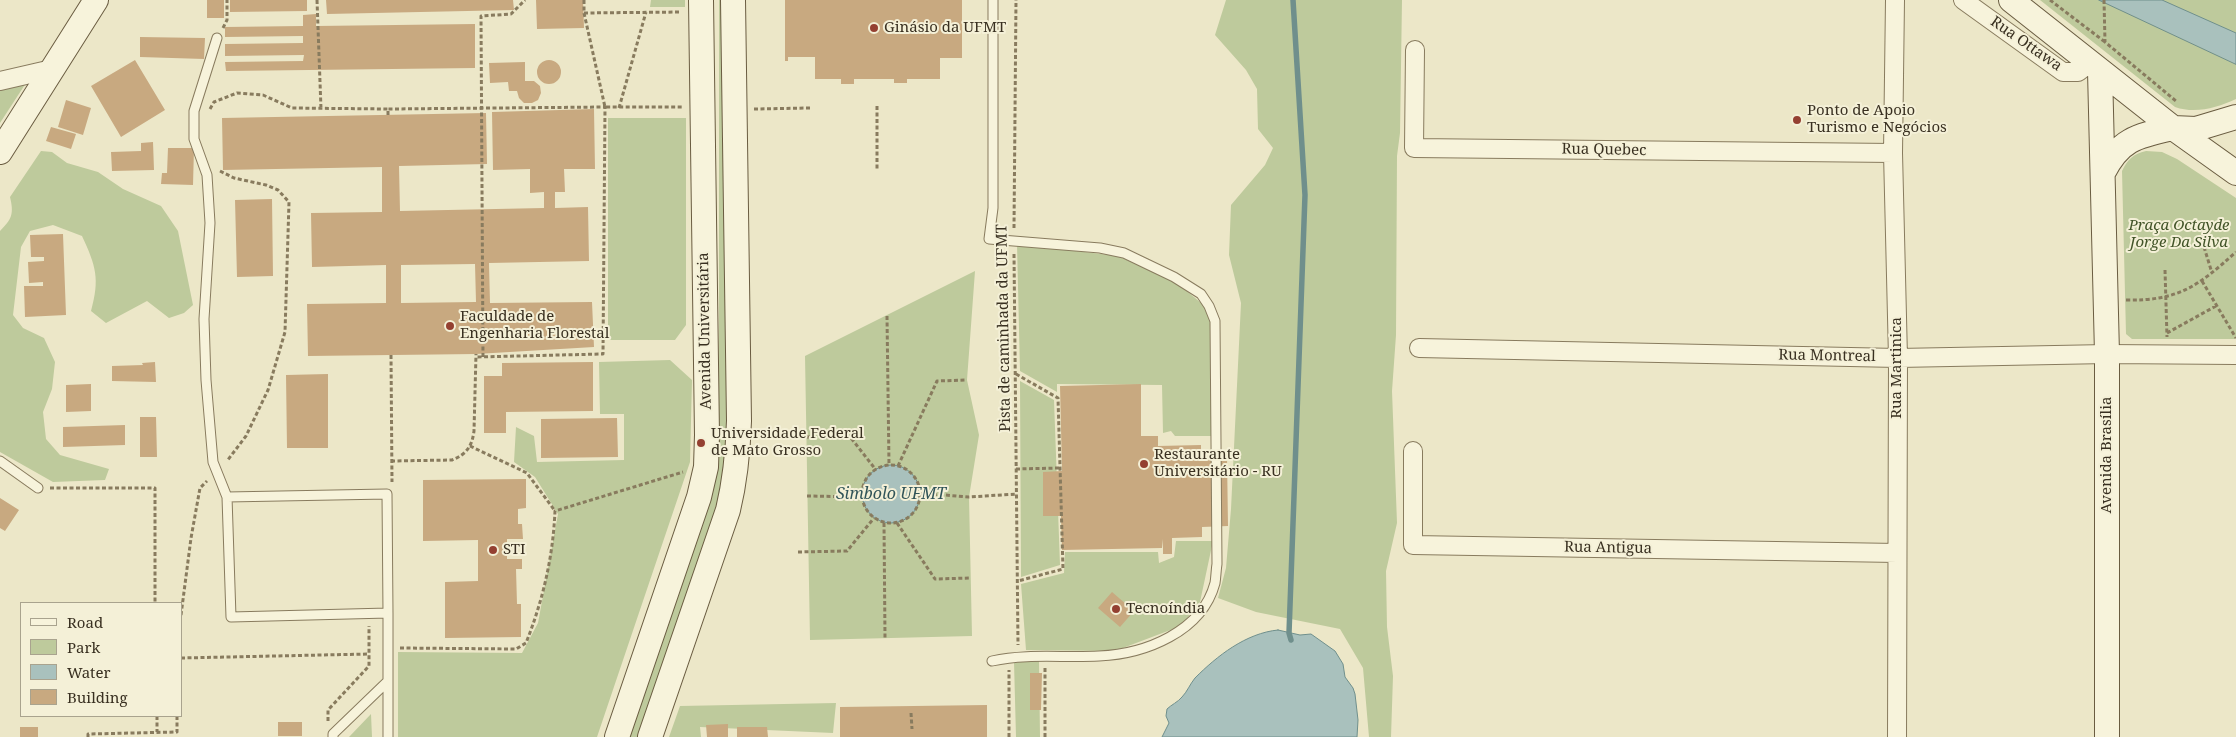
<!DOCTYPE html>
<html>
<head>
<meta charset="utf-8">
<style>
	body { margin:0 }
	#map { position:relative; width:2236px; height:737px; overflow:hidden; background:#ece7c8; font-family:"Noto Serif",serif }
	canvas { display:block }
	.legend { position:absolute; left:20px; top:602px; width:162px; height:115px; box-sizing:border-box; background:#f4f0d7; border:1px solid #a9a38e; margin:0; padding:6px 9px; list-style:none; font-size:15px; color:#393021 }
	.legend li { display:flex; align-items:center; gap:10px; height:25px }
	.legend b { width:25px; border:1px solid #a9a38e }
</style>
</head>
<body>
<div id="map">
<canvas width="2236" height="737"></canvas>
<ul class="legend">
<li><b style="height:6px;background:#f7f3db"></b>Road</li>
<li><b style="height:14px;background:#beca9c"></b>Park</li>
<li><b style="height:14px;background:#a9c1bd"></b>Water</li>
<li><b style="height:14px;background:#c8a980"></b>Building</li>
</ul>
</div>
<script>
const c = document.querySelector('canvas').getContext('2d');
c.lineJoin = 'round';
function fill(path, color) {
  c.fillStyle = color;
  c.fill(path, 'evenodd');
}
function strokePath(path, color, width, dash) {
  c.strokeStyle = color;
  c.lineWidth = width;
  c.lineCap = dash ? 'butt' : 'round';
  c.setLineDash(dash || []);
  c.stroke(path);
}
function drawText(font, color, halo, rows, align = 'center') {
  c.font = font + ' "Noto Serif",serif';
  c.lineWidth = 4;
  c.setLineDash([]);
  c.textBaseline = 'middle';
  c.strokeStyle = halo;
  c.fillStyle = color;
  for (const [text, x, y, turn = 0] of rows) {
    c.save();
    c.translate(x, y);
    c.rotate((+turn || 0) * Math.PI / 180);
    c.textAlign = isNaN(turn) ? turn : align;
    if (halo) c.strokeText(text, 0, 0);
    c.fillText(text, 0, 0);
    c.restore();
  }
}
const green = new Path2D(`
	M651,0h34v7h-35z
	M719,0h10l4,460 -92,277h-12l90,-274z
	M1226,0h176l-2,133 -3,23 -1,179 -4,56 5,132 -11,48 1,56 6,49 -2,61h-22l-6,-69 -23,-39 -84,-17 -38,-14 8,-30 5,-59 10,-206 -12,-48 2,-50 34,-40 8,-17 -15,-19 -1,-40 -11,-19 -31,-35z
	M2040,0h196v99c-19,9 -41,15 -61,8z
	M26,83l-26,40v-33z
	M608,118h78v207l-11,15h-67z
	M41,151l11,1 15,11 31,9 25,17 38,17 17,25 15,74 -9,8 -15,5 -22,-17 -41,22 -15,-12c9,-32 5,-45 -9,-75l-29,-11 -23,6 -9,16 -8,68 10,13 21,10 11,24 -3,27 -9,23 3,27 14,16 49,14 -4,11 -52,2 -53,-30v-221c12,-12 14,-17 10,-34z
	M2146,151l16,1 15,7 59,39v141h-104l-6,-5 -4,-163c6,-12 11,-17 24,-20z
	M1017,244l101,12 59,27 29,24 5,17v112h-36l-4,-5 -8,2 -1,-48 -105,-1v8l-37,-21z
	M975,271l-8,109 12,55 -10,62 3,139 -162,4 -5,-284z
	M670,360l22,20 -2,82 -93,275h-199v-85l124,1 16,-30 20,-109 -23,-37 -21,-15 2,-35 18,9 3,26 87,-2v-46h-24l-1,-52z
	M1020,381l34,19 6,165 -39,12z
	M1176,541h37l-13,61 -19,24 -66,25 -89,-1 -5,-66 43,-11 1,-21h93l1,11 15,-6z
	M1039,661l1,76h-24l-2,-75z
	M836,703l-3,30 -133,-6 1,10h-32l11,-31z
	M371,714l1,23h-23z`);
const water = new Path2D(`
	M2099,0h63l74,33v31z
	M862 494a29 29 0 1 1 58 0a29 29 0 1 1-58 0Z
	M1278,630l22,5 11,-1 24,17 8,13 2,13 8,11 2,6 3,26 -1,17h-195l7,-14 -3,-7 1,-7c4,-4 11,-7 15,-12 5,-5 8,-13 13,-19 22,-22 51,-45 83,-48z`);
const stream = new Path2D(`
	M1291,640l-2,-7 16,-438 -12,-195`);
const building = new Path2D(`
	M207,0h17v18h-17z
	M230,0h77v11l-77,1z
	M326,0h187l1,10 -187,4z
	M536,0h47l1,28 -47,1z
	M785,0h177v58h-22v21h-33v4h-13v-4h-40v5h-13v-5h-26v-22h-27v4h-3z
	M316,14v12l159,-2v44l-249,3 -1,-9 78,-1 1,-6 -79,1v-12l78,-1v-7l-78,1v-10l78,-1v-11z
	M140,37l65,1 -1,21 -64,-2z
	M135,60l30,50 -44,27 -30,-51z
	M537 72a12 12 0 1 1 24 0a12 12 0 1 1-24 0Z
	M525,62v19h9l6,5 1,7 -3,7 -6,3h-8l-5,-5 -2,-7h-8l-1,-9 -18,1 -1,-20z
	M66,100l25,8 -8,27 -25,-8z
	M594,109l1,60h-31l1,23h-10v16l33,-1 1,54 -100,2 1,40 102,-1 2,45 -118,7 -168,2 -1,-52 79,-1v-38l-74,2 -1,-54 71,-1v-45l-159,3 -1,-52 264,-5 1,51 -88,2 1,45 144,-3v-16l-14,1v-24l-37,1 -1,-58zM475,264l1,38 -75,1v-38z
	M51,127l25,7 -5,15 -25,-8z
	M153,142l1,28 -42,1 -1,-19 30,-1v-8z
	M168,148h26l-1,37 -32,-1 1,-11h5z
	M272,199l1,77 -36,1 -2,-77z
	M63,234l3,81 -41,2 -1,-31h19v-4l-14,1 -1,-21 16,-1v-4h-13l-1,-22z
	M155,362l1,20 -44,-1v-15l31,-1 -1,-2z
	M593,362v49l-87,1v21h-22v-57h18v-13z
	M328,374v74h-41l-1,-73z
	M91,384v27l-25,1v-27z
	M1141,384v52h17v10l43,-1v12l26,-1 1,70 -26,1v10l-30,1v16h-9v-15l-1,9 -100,2 -1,-34h-18v-44l19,-1 -2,-85z
	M140,417h16l1,40h-17z
	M617,418l1,39 -77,1v-39z
	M125,425v20l-62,2v-20z
	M526,479v29l-8,1v15h4l1,15h-16v20h15v10h-6l1,35h4v33l-76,1v-56l33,-1v-41l-55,1v-61z
	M0,498l19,12 -14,21 -5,-3z
	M1112,592l22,19 -14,16 -22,-19z
	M1030,673h12l-1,37h-11z
	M987,705v32h-147v-30z
	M278,722h24v14h-24z
	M728,724v13h-21l-1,-12z
	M20,727h18v10h-18z
	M737,727h30l1,10h-31z`);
const path = new Path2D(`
	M317,0l4,109
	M584,0v13l21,94h78
	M2050,0l55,42
	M2104,0l1,42 71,59
	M584,13l97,-1
	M223,28l4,-8v-20
	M877,106v63
	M619,108l27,-96
	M210,109l4,-7 23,-9 26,2 29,13 96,1
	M754,109l56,-1
	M388,115v-6l217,-2 -2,247 -127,3
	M220,171l14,7 32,7 12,5 11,12 -4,130 -17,58 -22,46 -19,25
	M1014,228l2,-228
	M2204,247l8,26
	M1014,254l4,391
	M2165,270l2,67
	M2202,281l34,57
	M2126,300c53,1 72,-14 110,-48
	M887,316l2,149
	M2167,333l49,-27
	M391,355l1,127
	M483,357l-2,-341 30,-2 14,-14
	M1016,374l42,24 5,171 -45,12
	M806,437l45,1 25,32
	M470,446l57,27 28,38
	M391,461l61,-1c15,-6 20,-14 22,-29l2,-77
	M862 494a29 29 0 1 1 58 0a29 29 0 1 1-58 0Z
	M898,466l39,-85 30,-1
	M1016,469l44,-1
	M50,488h105v115
	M920,493l49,4 48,-3
	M807,496l55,1
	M884,523l1,115
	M897,523l38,56 35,-1
	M798,552l49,-1 27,-33
	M181,615l10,-77 9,-50 7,-7
	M400,648l116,1 10,-6c17,-43 27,-86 29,-132l128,-39
	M181,658l188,-4
	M1045,668v69
	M911,713l1,16
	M157,716v16
	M328,721v-11l41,-44v-40
	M88,737v-3l89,-2v-16
	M1009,737v-67`);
const lane = new Path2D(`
	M217,38l-23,73v28l13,36 3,48 -6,96 2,61 7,82 14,35 4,120 157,-4 -1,-119 -160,3
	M0,461l38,27
	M388,613v124
	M992,661c36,-8 71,-3 107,-5 46,-2 103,-24 116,-73 1,-6 1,-13 2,-19l-2,-243 -6,-15 -8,-12 -27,-17 -50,-24 -24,-5 -111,-9 4,-31v-208
	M333,737v-3l55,-53`);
const street = new Path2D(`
	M1895,0l-2,153 5,205 -1,379
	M1963,0l100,72h15l12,-9
	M1415,50l-1,98 479,5
	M0,81l52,-12
	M1419,348l479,10 209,-4 129,1
	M1413,451v94l484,8`);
const secondary = new Path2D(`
	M2011,0l162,128 23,1 40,-12
	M2100,71l7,283v383
	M0,152l96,-152
	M2103,173c17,-34 34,-37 70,-45l63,45
	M617,737l82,-240 7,-30 1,-32 -6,-435
	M650,737l78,-227c7,-29 10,-58 11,-89l-6,-421`);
const markers = [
	[874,28,5,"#944031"],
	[1797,120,5,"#944031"],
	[450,326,5,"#944031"],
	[701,443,5,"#944031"],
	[1144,464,5,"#944031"],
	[493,550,5,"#944031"],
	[1116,609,5,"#944031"]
];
const poiNames = [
	["Ginásio da UFMT",884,28],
	["Ponto de Apoio",1807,111],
	["Turismo e Negócios",1807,128],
	["Faculdade de",460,317],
	["Engenharia Florestal",460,334],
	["Universidade Federal",711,434],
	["de Mato Grosso",711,451],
	["Restaurante",1154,455],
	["Universitário - RU",1154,472],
	["STI",503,550],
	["Tecnoíndia",1126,609]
];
const streetNames = [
	["Rua Ottawa",2026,44,35],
	["Rua Quebec",1604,150,1],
	["Pista de caminhada da UFMT",1004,328,-91],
	["Avenida Universitária",705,331,-91],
	["Rua Montreal",1827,356,1],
	["Rua Martinica",1897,368,-90],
	["Avenida Brasília",2107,455,-90],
	["Rua Antigua",1608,548,1]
];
const parkNames = [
	["Praça Octayde",2179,226],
	["Jorge Da Silva",2179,243]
];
const waterNames = [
	["Simbolo UFMT",891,494]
];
fill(green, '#beca9c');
fill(water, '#a9c1bd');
strokePath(water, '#6f8f8c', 1);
strokePath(stream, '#6f8f8c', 5.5);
fill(building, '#c8a980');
strokePath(lane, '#887b5e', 11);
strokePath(street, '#887b5e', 20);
strokePath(secondary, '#6a5c41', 26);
strokePath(path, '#887b5e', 3, [4, 2.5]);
strokePath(lane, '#f7f3db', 9);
strokePath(street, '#f7f3db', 18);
strokePath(secondary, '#f7f3db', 24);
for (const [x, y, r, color] of markers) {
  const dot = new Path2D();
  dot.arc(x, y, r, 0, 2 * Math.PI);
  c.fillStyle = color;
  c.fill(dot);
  strokePath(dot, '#f4f0d7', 2);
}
drawText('15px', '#393021', '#f4f0d7', poiNames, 'left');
drawText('15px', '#393021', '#f4f0d7', streetNames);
drawText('italic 15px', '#425428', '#f4f0d7', parkNames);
drawText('italic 16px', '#315458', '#f4f0d7', waterNames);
</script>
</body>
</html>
